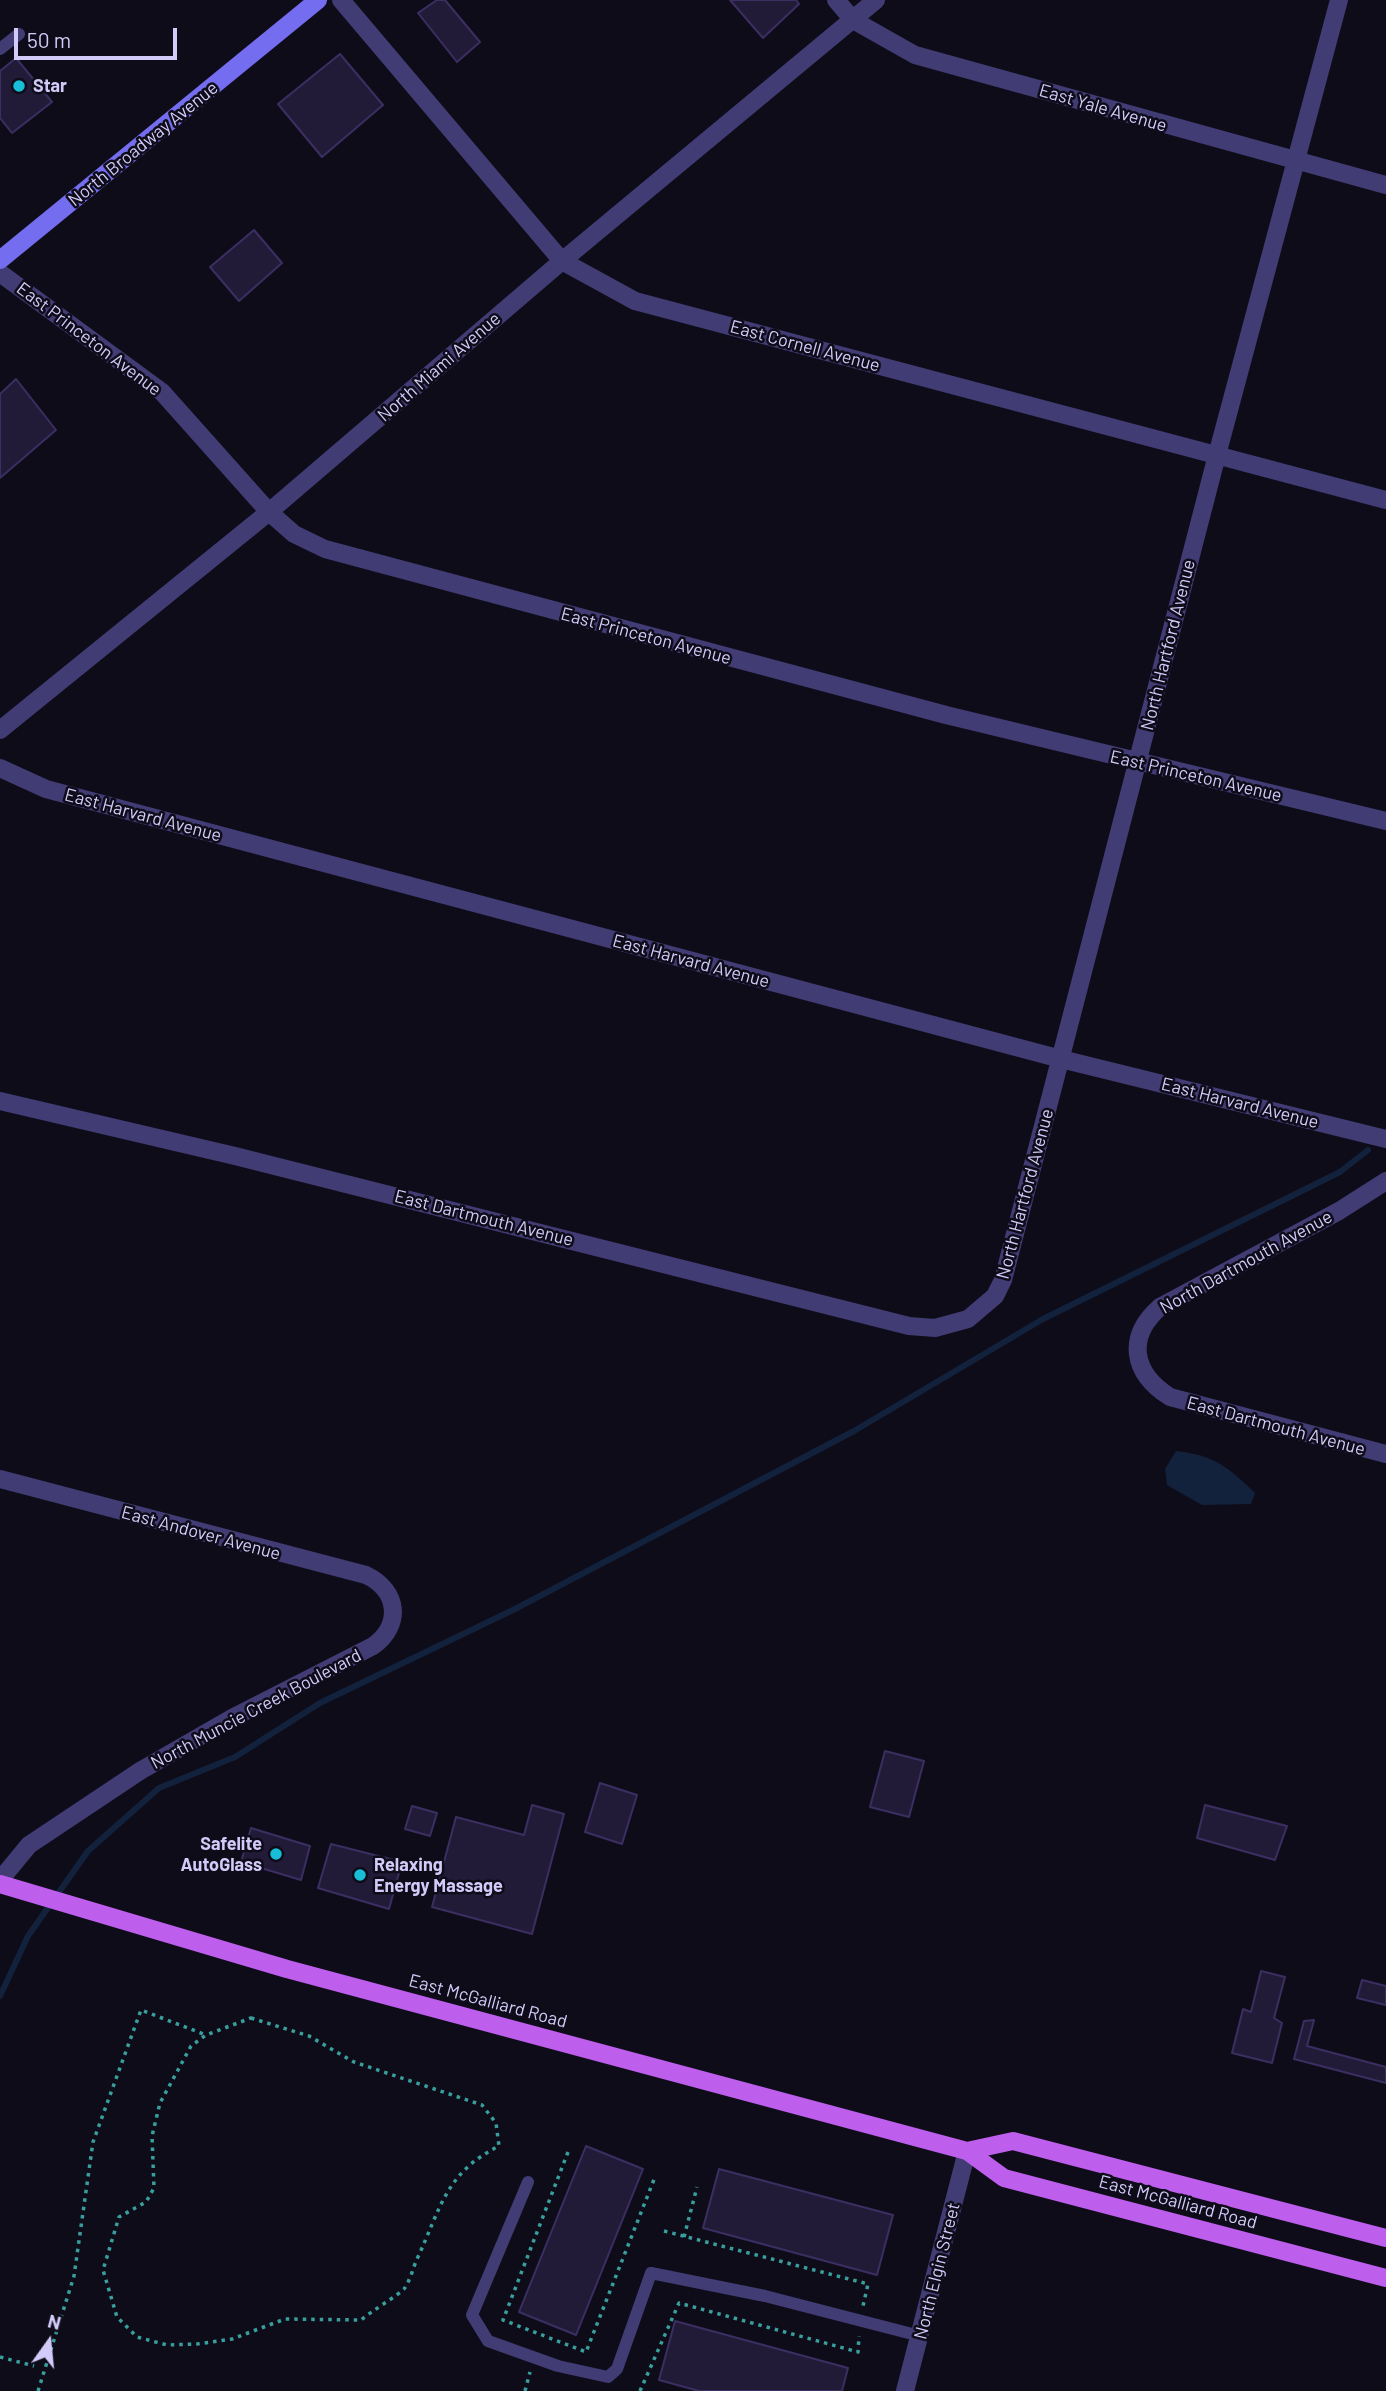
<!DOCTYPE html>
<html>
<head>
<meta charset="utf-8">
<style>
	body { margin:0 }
	#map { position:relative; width:1386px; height:2391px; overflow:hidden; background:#0f0c1a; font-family:Barlow,sans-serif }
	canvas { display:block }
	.north { position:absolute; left:14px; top:2307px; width:70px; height:70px; -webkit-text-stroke:5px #0f0c1a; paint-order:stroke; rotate:15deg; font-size:19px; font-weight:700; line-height:28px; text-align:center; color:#d2cbf9 }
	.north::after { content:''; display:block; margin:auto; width:24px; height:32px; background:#d2cbf9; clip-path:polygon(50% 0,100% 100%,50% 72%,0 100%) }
	.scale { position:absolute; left:14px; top:28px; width:163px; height:32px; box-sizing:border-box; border:4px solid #d2cbf9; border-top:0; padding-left:9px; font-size:21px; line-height:24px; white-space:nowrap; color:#d2cbf9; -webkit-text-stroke:5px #0f0c1a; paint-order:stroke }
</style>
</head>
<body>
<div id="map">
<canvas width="1386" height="2391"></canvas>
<div class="north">N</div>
<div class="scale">50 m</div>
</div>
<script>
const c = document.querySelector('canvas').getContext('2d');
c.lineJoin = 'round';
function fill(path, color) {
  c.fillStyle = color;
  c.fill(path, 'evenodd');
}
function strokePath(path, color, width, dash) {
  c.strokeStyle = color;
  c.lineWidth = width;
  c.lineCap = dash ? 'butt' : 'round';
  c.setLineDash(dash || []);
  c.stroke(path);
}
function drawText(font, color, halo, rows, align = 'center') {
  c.font = font + ' Barlow,sans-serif';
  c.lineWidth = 5;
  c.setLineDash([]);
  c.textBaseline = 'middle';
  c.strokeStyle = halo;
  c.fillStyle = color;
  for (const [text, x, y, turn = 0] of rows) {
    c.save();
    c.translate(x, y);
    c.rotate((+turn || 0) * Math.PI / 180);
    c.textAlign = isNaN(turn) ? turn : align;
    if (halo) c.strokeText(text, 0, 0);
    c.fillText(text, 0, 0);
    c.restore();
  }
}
const water = new Path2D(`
	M1176,1451c38,4 52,16 79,42l-4,11 -49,1 -35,-20 -2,-16z`);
const stream = new Path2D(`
	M0,1996l28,-60 60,-85 71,-63 76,-31 85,-54 195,-94 339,-178 189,-112 297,-147 28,-22`);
const building = new Path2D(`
	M437,0h8l35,42 -23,20 -39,-49z
	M730,0h66l3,4 -36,34z
	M340,54l43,51 -61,52 -44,-53z
	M16,58l36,44 -40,31 -12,-15v-47z
	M254,230l28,33 -43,38 -29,-34z
	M16,379l40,51 -56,48v-84z
	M885,1751l39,10 -15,56 -39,-10z
	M600,1783l37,12 -15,49 -37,-12z
	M532,1805l32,9 -32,120 -100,-27 24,-90 68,18z
	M1205,1805l82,21 -12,34 -78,-22z
	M412,1806l25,7 -7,23 -25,-7z
	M251,1828l59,18 -9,34 -60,-18z
	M331,1844l71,18 -13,47 -71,-21z
	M1261,1971l24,6 -11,41 8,5 -10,40 -40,-10 11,-44 8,3z
	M1362,1980l24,6v19l-29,-7z
	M1314,2020l-7,26 79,21v16l-92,-24 10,-38z
	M586,2146l57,23 -67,166 -57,-23z
	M719,2169l174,46 -16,60 -174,-47z
	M675,2321l173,47 -6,23h-143l-40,-11z`);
const path = new Path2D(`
	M251,2018l58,18 45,26 128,43 14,18 3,23c-54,27 -58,62 -82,113 -4,9 -7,22 -13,30 -4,5 -34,23 -43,31l-76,-1 -53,20 -35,5 -30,1 -30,-8 -20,-20 -14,-47 16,-53 27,-15 8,-14 -2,-52 8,-33 31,-57 15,-11z
	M568,2152l-65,168 83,32 69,-175
	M664,2231l204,53 -5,22
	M684,2237l13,-50
	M0,2357l34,9
	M38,2391l36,-115 19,-134 48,-132 65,25
	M525,2391l5,-19
	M640,2391l39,-88 179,49 1,-16`);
const service = new Path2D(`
	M0,49l19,-15
	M528,2182l-56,133 16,26 70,25 50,11 9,-8 34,-96 114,23 155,40`);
const minor = new Path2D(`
	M341,0l221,261 73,40 751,199
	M836,0l17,20 62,35 471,130
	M0,273l162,119 107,120 25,22 31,15 621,166 440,106
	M0,730l269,-218 293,-251 314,-261
	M0,768l46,21 1015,270 325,80
	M0,1101l235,55 674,170 26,2 33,-9 27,-23 8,-16 214,-825 122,-455
	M1386,1181l-47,30 -179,96c-34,30 -28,66 10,90l216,57
	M0,1479l366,96c33,16 36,50 7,71l-141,72 -92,53 -111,74 -29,35
	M905,2391l62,-240`);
const secondary = new Path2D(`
	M0,260l318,-260`);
const primary = new Path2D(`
	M0,1884l287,85 680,182 37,27 382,100
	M967,2151l46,-10 373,97`);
const markers = [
	[19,86,7,"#18bed8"],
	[276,1854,7,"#18bed8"],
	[360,1875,7,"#18bed8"]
];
const poiNames = [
	["Star",33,86],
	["Safelite",262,1844,"right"],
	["AutoGlass",262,1865,"right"],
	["Relaxing",374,1865],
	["Energy Massage",374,1886]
];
const streetNames = [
	["East Yale Avenue",1103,108,16],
	["North Broadway Avenue",143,144,-39],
	["East Princeton Avenue",89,339,37],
	["East Cornell Avenue",805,346,15],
	["North Miami Avenue",439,367,-41],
	["East Princeton Avenue",646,636,15],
	["North Hartford Avenue",1168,645,-76],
	["East Princeton Avenue",1196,776,13],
	["East Harvard Avenue",143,815,15],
	["East Harvard Avenue",691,961,15],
	["East Harvard Avenue",1240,1103,14],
	["North Hartford Avenue",1025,1194,-75],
	["East Dartmouth Avenue",484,1218,14],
	["North Dartmouth Avenue",1246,1262,-29],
	["East Dartmouth Avenue",1276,1426,15],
	["East Andover Avenue",201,1533,15],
	["North Muncie Creek Boulevard",256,1709,-28],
	["East McGalliard Road",488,2001,15],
	["East McGalliard Road",1178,2202,15],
	["North Elgin Street",937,2271,-76]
];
fill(water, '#12223d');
strokePath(stream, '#12223d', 6);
fill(building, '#221b38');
strokePath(building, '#3b2f62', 2);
strokePath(path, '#399f9d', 3.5, [3.5, 5]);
strokePath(service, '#413c74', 12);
strokePath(minor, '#413c74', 18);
strokePath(secondary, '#746def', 18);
strokePath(primary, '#bd5eed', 18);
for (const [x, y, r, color] of markers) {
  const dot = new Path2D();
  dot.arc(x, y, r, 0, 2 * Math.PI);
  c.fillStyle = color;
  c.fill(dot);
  strokePath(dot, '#0f0c1a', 2.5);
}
drawText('bold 18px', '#d2cbf9', '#0f0c1a', poiNames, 'left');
drawText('18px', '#d2cbf9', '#0f0c1a', streetNames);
</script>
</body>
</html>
